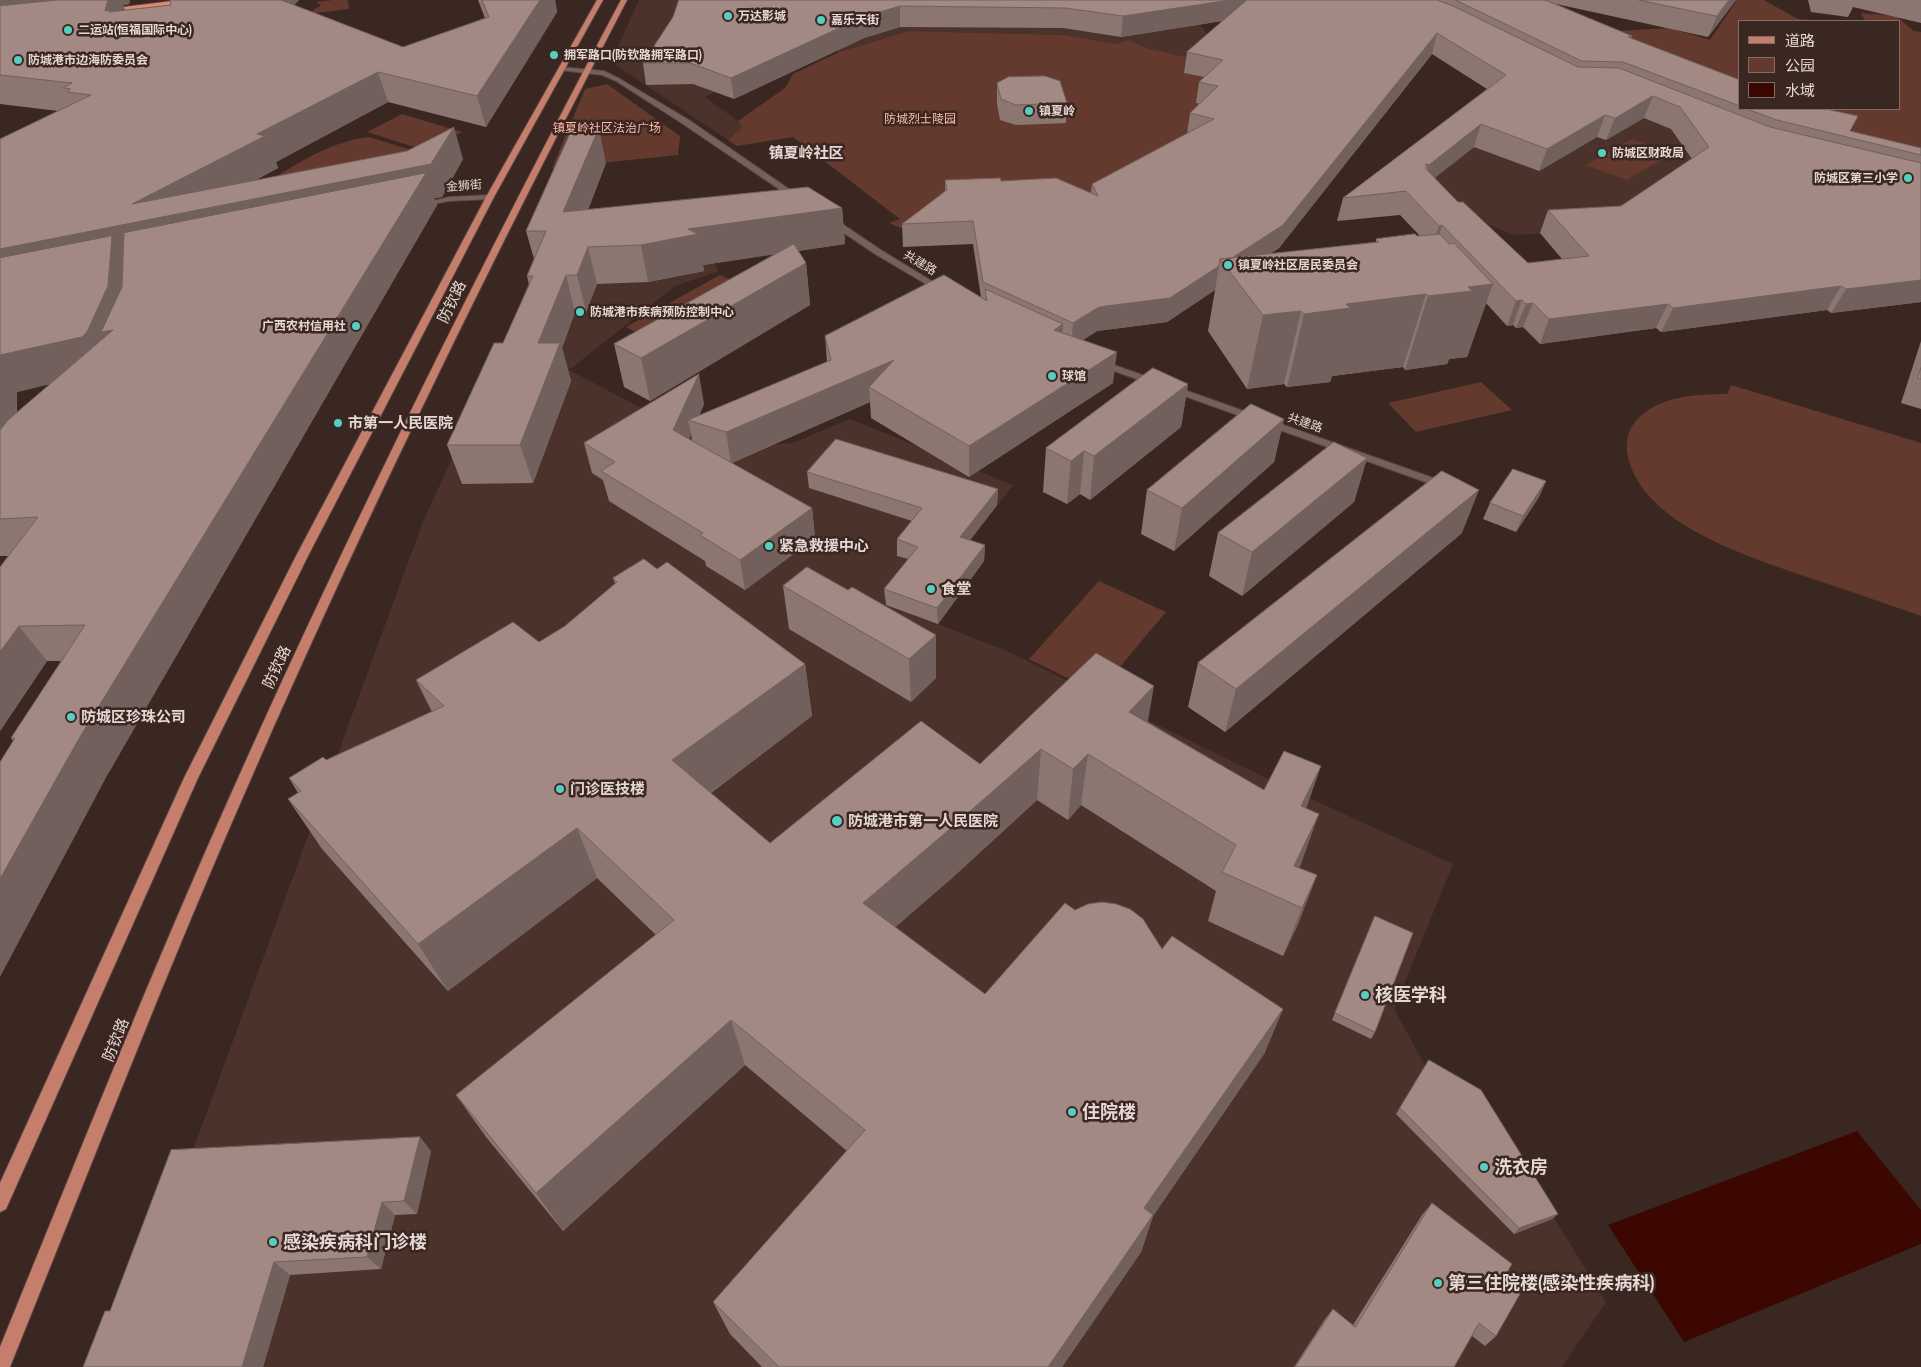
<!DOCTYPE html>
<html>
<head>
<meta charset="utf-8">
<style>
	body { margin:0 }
	#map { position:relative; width:1921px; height:1367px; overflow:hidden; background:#3b2721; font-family:"Asap Condensed","Noto Sans SC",sans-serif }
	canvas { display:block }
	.legend { position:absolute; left:1738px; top:20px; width:162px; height:90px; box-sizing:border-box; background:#3b2721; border:1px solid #7f6d69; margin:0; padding:6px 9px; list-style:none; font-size:15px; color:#e5d7d4 }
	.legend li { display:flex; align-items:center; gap:10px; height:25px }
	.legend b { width:25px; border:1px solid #7f6d69 }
</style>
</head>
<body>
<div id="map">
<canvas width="1921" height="1367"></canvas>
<ul class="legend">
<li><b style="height:6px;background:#c47e6b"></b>道路</li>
<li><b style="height:14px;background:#64392e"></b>公园</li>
<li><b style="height:14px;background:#3b0700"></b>水域</li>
</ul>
</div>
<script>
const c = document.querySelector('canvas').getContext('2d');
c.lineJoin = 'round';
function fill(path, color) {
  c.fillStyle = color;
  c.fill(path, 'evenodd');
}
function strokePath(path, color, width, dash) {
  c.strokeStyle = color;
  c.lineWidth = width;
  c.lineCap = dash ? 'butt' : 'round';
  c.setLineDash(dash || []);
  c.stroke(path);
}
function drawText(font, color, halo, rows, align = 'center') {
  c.font = font + ' "Asap Condensed","Noto Sans SC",sans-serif';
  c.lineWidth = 5;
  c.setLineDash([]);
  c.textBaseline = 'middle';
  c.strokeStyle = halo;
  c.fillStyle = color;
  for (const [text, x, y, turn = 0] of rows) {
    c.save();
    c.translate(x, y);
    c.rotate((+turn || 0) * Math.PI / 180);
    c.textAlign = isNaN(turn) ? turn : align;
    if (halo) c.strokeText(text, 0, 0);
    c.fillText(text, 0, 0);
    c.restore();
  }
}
const built = new Path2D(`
	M639,0h540l31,37 -24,20 -39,-9 -19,-8 -11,4 -52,-9 -156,-4 -70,21 -26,-9 -108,54 33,24 4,6 -14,13 -117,-78z
	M1529,74l179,54 72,92 -266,15 -122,-52h36l91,-72z
	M707,251l12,20 -44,15 -106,84 99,52 21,-13 55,38 48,-4 58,-24 163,66 -52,68 23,8 -46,63 69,27 259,127 187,86 -59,145 31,56 53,30 128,207 -44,65h-1454l36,-83 278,-760 85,-186 27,-69z`);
const green = new Path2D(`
	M333,0h15l1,9 -41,5 13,-9 -5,-3z
	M1737,0h27l34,19 28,2h-86v84l-124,-74 53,-3 41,12z
	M1861,13l35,3 18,15 7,1v116l-173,-39h152v-88h-35z
	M909,31l156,4 52,9 11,-4 19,8 39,9 34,24 -5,26 -28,28 -74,60 -205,36 -19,-8 11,-4 -107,-82 -56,9 -9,-6 14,-13 -4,-6 47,-33 8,-14 46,-22z
	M607,84l73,52 -2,19 -126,13 33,-79z
	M402,114l60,18 -35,19 -60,-19z
	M369,137l49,15 -184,52c41,-25 86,-62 135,-67z
	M1632,139l40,15 -45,26 -41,-15z
	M720,275l40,18 -95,54 -39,-20z
	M1481,382l31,28 -96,22 -28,-29z
	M1731,385l190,58v173c-37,-13 -74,-26 -111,-38 -57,-20 -159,-50 -180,-114 -4,-11 -5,-25 1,-36 19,-32 63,-34 96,-34z
	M1099,581l67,31 -68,81 -69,-34z`);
const water = new Path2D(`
	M1857,1131l64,79v34l-237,98 -76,-117z`);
const minor = new Path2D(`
	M561,67l43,4 16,8 69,41 113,78 -7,2 -112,-76 -67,-43 -14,-6 -43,-5v-2z
	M490,195l4,2 -1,2 -44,2 -29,6 -4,-2 33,-8z
	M826,217h6l49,33 67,41 -4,3 -3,-1 -66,-39 -49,-33z
	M1100,360l339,120 1,2 -5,3 -4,-1 -334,-119v-4z`);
const primary = new Path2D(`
	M597,0h6l-109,197 -186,359 -110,222 -192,431 -6,3v-29l184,-405 112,-222 190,-359z
	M621,0h6c-132,254 -259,511 -374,774 -86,195 -163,395 -243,593h-10v-20c78,-191 154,-383 239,-571 118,-263 247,-521 382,-776z`);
const trunk = new Path2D(`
	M180,0h20l-3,2 -90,11 -3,-2 3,-2z`);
const wall = new Path2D(`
	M0,0h130l-1,4 -6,1 2,5 174,-10 -5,5 109,42 82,-29 -7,-18h77l2,12 -71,115 -98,-25 -112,60 2,6 -24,13 209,-22 -21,38 -8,1 3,7 -328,567 -96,-31 -2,-3 50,-77h-14l-47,70 8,-175h-8v-417l58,-28 -58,-7zM50,384l-33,29v-21z
	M679,0h1057l-28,37 -152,-33 76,32 -1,3 109,41v29h86l24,22 71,17v154l-90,11 -4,-3 -166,22 -5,-4 -116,16 -17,-17 -7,1 -3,-3 -6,1 -21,-23 -19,54 -18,2 -2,5 -42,6 -2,-3 -71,9 -2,6 -43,5 -3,-3 -37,5 -39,-58 7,-41 -48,32 -70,9 -14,9 30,43 -144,94 -98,-59 -1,-16 -138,61 80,45 3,30 -70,52 -39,-24 -1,-5 -96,-60 -6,-21 -11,-7 -8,-30 120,-39 -5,12 128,-54 -2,-26 156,-39 -8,-53 -70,3 -1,-23 43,-33v-11l56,1 90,12 1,-9 95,-50 3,-21 10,-9 -4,-1 3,-21 5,-5 -20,-4 3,-21 35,-31 -101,16 -58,-9 -163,-1 -36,11 -130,61 -41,-15 -47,1 -3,-22 30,-46zM1432,54l55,35 -144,109 -6,23 63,-6 20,21 -44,3v3l-106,12 9,-6zM1644,118l27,11 21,30 -71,47 -73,4 -8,23 22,26 -34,4 -70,-61 -24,-24 40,-31 65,24 58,-34 9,3zM691,434l1,6 -3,-1z
	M1808,0h113v23l-68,-16 -5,10 -37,-5z
	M997,83l70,20 -1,20 -50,2 -16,-5 -3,-16z
	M606,163l-18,47 254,-2 3,36 -47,7 8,12 4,42 -160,96 -26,-14 -10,-43 161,-90 -72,11 1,6 -56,11 -51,2 -11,28h-11l-13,36 9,33 -38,102 -71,1 -15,-39 56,-102 26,-58 -2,-9 7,-17 -8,-28z
	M1921,341v68l-20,-6z
	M1188,384l-7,43 -91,73 -10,-6 -13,10 -24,-12 3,-44z
	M1284,419l-10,43 -100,89 -33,-17 6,-44z
	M1367,458l-13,44 -112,94 -33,-20 9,-43z
	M807,472l191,17 -1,16 -27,35 15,5 -1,16 -46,63 -52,-19 -2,-16 24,-30 -11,-3v-17l15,-18 -103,-33z
	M1546,481l-7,16 -23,35 -33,-13 7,-16z
	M1462,533l-237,199 -37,-25 10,-44z
	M657,569l148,95 7,52 -101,77 59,50 210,-79 168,-42 116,68 57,-24 -15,42 -5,56 -2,4 18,7 -19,49 -15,32 -75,-35 8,-30 -135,-86 -13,15 -31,-20 -85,78 -57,49 90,67 90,-84 87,39 121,60 -19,45 -111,162 -12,36 -79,115h-300l-32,-33 -17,-32 134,-151 -102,-86 -182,166 -77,-94 -30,-42 200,-160 -59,-57 -149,113 -126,-142 -34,-50 10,-6 -9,-15 143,-66 -16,-32 123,-38 26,-16 50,-42 -2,-6z
	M783,586l153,49v43l-25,24 -122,-73z
	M1375,916v116l-4,7 -39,-19z
	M1429,1060l129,154 -6,5 -38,15 -118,-120z
	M431,1151l-14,63 -22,1 -14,54 -91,6 -27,92h-180z
	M1432,1203l70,78 -6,55 -11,10 -13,-10 -18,31h-160l31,-48 8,-10 20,16 69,-110z`);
const shadedWall = new Path2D(`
	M0,0h130l-1,4 -6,1 3,7 -126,18z
	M267,0h32l-23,23z
	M540,0h15l2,12 -71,115 -9,-31z
	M1231,0h18l-2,17 -126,20 2,-21z
	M1729,0h7l-28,37 9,-21z
	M900,6v21l-36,11 -130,61 -3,-21 132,-61z
	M1437,33l-5,21 -153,194 -45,29 -11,-14z
	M378,72l10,30 -112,60 2,6 -77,41 230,-45 23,-37 9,32 -21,38 -8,1 3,7 -328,567 -109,205v-98l80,-142 50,-468 -27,102 -86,21 -1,63 -16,20v-226l132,-45 125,-70z
	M1653,96l-9,22 -38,22 9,-22z
	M1605,115l-8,22 -58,34 8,-22z
	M1481,124l-7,23 -52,41 7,-23z
	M599,128l7,35 -34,86 -9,-37z
	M842,208l3,36 -142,21 1,6 -56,11 -7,-37 47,-16z
	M1442,225l-7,24h-3l7,-23z
	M588,247l9,37 -11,28 -9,-37z
	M806,263l4,42 -160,96 -9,-43z
	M1219,266l-4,24 -48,32 -70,9 -26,17 2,-25 26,-16z
	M566,275l9,37 -13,36 9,33 -38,102 -13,-38 18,-102z
	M1921,280v22l-90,11 15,-24z
	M1493,284l-26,73 -18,2 -2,5 -42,6 23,-74 40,-9z
	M1841,286l-14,24 -166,22 12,-24z
	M1426,294l-23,73 -71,9 -2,6 -43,5 17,-73 42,-10z
	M1522,300l-9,25 -6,1 9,-25z
	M1533,303l-10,24 -7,1 10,-24z
	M1668,304l-12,24 -116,16 9,-25z
	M1301,311l-17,73 -37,5 16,-74z
	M1063,324l-2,30 -7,-24z
	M1117,352l-4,31 -144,94v-31z
	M894,360l-25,27 1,15 -139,61 -5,-31z
	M699,374l5,30 -8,19 -8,-3 3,14 -12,26 -6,-30z
	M1188,384l-7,43 -91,73 4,-44z
	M1284,419l-10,43 -100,89 8,-43z
	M1084,451l-4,43 -13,10 4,-43z
	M1367,458l-13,44 -112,94 10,-44z
	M1546,481l-7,16 -23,35 7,-16z
	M998,489l-1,16 -37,48v-16z
	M1479,490l-17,43 -237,199 11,-43z
	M812,508l3,30 -70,52 -5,-30z
	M985,545l-1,16 -46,63 -1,-16z
	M19,626l28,35 -47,70v-79z
	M936,635v43l-25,24 -2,-43z
	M805,664l7,52 -126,95 -14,-51z
	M1154,686l-9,52 -16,-26z
	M1041,749l-4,51 -85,78 -84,73 -5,-48z
	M1088,754l-7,51 -13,15 5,-51z
	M1321,766l-18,51 -2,-11z
	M1319,814l-18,50 -17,36 10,-34z
	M577,828l20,50 -149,113 -30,-47z
	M1317,875l-19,49 -15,32 19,-48z
	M1283,1009l-19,45 -111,162 -12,36 -79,115h-14l96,-159z
	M731,1020l14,45 -182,166 -27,-38z
	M420,1137l11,14 -14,63 -13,-13z
	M382,1202l13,13 -14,54 -14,-12z
	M1558,1214l-6,5 -38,15 5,-6z
	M274,1262l16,13 -27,92h-21z`);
const building = new Path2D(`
	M58,0h50l-3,11 5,-1 -1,2 62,-7 -1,-5h111l122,47 86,-30 -7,-17h58l-63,96 -99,-24 -121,62 8,2 -133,68 275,-53 47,-24 -23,37 -431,85v-110l91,-44 -24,-3 4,-3 -8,-1 9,-5 -72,-8v-69z
	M679,0h552l-108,16 -58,-8 -165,-2 -37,11 -132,61 -41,-15h-47l30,-46z
	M1247,0h190l16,6 125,61 41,1 151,59 151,36v117l-75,9 -5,-3 -168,22 -5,-4 -119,15 -16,-16 -7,1 -4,-4 -6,1 -74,-76 -3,1 -33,-35 -63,7 163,-123 -69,-42 -154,192 -51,33 -12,1 -1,7 -49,32 -71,9 -26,16 -90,-41 -10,-61 -71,3 45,-34 -2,-10 55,-2 1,3 55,-3 42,18 -6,-12 122,-65 -24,-6 28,-27 -19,-4 24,-22 -36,-8zM1653,96l27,11 29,40 -88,59 -73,4 41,46 -61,7 -65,-61h-5l-33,-34 3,-2 -3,-2 4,1 52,-41 66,25 58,-34 10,3z
	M1456,0h89l87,36 -4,1 112,43v26l-117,-44 -41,-1z
	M1639,0h90l-12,16z
	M1045,76l15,5 7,22 -51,2 -15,-6 -4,-16 11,-6z
	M1747,109h79l32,7 -8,15 71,17v7l-144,-35z
	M599,128l-36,84 245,-25 34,21 -154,21 10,5 -57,11 -53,2 -11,28h-11l-28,68h22l-40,102h-73l47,-102h9l30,-67h-6l19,-45h-20l45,-100z
	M426,173l-346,564 -80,142v-117l15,-24h-4l74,-113 -66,1 -19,26v-85l38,-50 -38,2v-89l8,-10 105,-90 -12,2 21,-45 2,-54z
	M1415,234l2,2 23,-2 9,10 5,-1 39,41 -25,3 4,4 -44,5 -2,-2 -80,10 4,4 -46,6 -3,-3 -38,4 -43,-56 159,-17 -3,-3z
	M112,236l-4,50 -21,46 -5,5 -82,18v-97z
	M794,244l12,19 -165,95 -27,-14z
	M944,275l43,26 -2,-12 78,35 -9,6 63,22 -148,94 -100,-59 25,-27 -168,72 -38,-12 143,-60 -6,-24z
	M1153,368l35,16 -94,72 -10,-5 -13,10 -25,-13z
	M1921,368v11l-3,-1z
	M699,374l-26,56 139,78 -72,52 -40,-25 3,-2 -102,-62 14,-9 -31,-19z
	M1251,404l33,15 -102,89 -35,-18z
	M836,439l162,50 -38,48 25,8 -48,63 -53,-19 34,-42 -21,-8 25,-31 -115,-36z
	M1334,442l33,16 -115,94 -34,-19z
	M1513,469l33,12 -23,35 -33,-13z
	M1442,471l37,19 -243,199 -38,-26z
	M644,559l13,10 10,-7 138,102 -133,96 98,83 151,-122 59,43 116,-111 58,33 -25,26 135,78 20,-39 37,15 -20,40 18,8 -25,52 23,9 -15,33 -80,-36 14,-27 -148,-91 -15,15 -32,-20 -90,79 -88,75 122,91 80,-91 10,7 13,-6 14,-2 14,2 14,5 13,10 19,30 10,-13 111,73 -139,199 9,7 -105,152h-269l-66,-65 152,-172 -134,-110 -195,173 -80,-98 218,-175 -97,-92 -159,116 -130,-145 13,-8 -12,-13 34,-21 3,3 118,-54 -28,-26 97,-58 26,20 26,-16 52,-44 -4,-4z
	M807,567l41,23 4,-3 84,48 -27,24 -126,-73z
	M1375,916l38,17 -38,99 -40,-19z
	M1429,1060l52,30 77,124 -39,14 -119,-120z
	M420,1137l-16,64 -22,1 -15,55 -93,5 -32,105h-159l22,-56h5l61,-161z
	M1432,1203l80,61 -10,17 18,13 -24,42 -17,-13 -25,44h-159l38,-58 22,18z`);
const markers = [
	[728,16,5,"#57cec1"],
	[821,20,5,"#57cec1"],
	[68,30,5,"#57cec1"],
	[554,55,5,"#57cec1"],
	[18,60,5,"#57cec1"],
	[1029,111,5,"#57cec1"],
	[1602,153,5,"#57cec1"],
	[1908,178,5,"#57cec1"],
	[1228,265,5,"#57cec1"],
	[580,312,5,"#57cec1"],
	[356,326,5,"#57cec1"],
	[1052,376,5,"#57cec1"],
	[338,423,5,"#57cec1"],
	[769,546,5,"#57cec1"],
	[931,589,5,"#57cec1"],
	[71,717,5,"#57cec1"],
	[560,789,5,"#57cec1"],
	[837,821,6,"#57cec1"],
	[1365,995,5,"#57cec1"],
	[1072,1112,5,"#57cec1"],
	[1484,1167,5,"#57cec1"],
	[273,1242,5,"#57cec1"],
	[1438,1283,5,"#57cec1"]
];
const farPoinames = [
	["万达影城",738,16],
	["嘉乐天街",831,20],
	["二运站(恒福国际中心)",78,30],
	["拥军路口(防钦路拥军路口)",564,55],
	["防城港市边海防委员会",28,60],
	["镇夏岭",1039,111],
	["防城区财政局",1612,153],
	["防城区第三小学",1898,178,"right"],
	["镇夏岭社区居民委员会",1238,265],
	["防城港市疾病预防控制中心",590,312],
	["广西农村信用社",346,326,"right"],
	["球馆",1062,376]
];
const farParknames = [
	["防城烈士陵园",920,119],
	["镇夏岭社区法治广场",607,128]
];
const farStreetnames = [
	["金狮街",464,186,-4],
	["共建路",920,263,31],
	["共建路",1305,423,19]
];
const farQuarternames = [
	["镇夏岭社区",806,153]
];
const streetNames = [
	["防钦路",452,302,-64],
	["防钦路",277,667,-65],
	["防钦路",116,1040,-68]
];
const poiNames = [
	["市第一人民医院",348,423],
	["紧急救援中心",779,546],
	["食堂",941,589],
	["防城区珍珠公司",81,717],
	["门诊医技楼",570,789],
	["防城港市第一人民医院",848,821]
];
const nearPoinames = [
	["核医学科",1375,995],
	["住院楼",1082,1112],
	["洗衣房",1494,1167],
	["感染疾病科门诊楼",283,1242],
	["第三住院楼(感染性疾病科)",1448,1283]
];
fill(built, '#4b322b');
fill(green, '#64392e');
fill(water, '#3b0700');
strokePath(minor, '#54433f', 2);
strokePath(primary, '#54433f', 2);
strokePath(trunk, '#54433f', 2);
fill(minor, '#776059');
fill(primary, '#c47e6b');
fill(trunk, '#de8871');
fill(wall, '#8b7671');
fill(shadedWall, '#71605c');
fill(building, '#a28983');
strokePath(building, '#71605c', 1);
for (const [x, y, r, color] of markers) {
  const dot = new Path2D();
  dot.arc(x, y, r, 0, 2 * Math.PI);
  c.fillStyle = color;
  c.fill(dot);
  strokePath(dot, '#3b2721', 2);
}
drawText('bold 12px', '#e5d7d4', '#3b2721', farPoinames, 'left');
drawText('12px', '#febcab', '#3b2721', farParknames);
drawText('12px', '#e5d7d4', '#3b2721', farStreetnames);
drawText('bold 15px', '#e5d7d4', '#3b2721', farQuarternames);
drawText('15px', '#e5d7d4', '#3b2721', streetNames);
drawText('bold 15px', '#e5d7d4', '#3b2721', poiNames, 'left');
drawText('bold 18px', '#e5d7d4', '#3b2721', nearPoinames, 'left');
</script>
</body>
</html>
